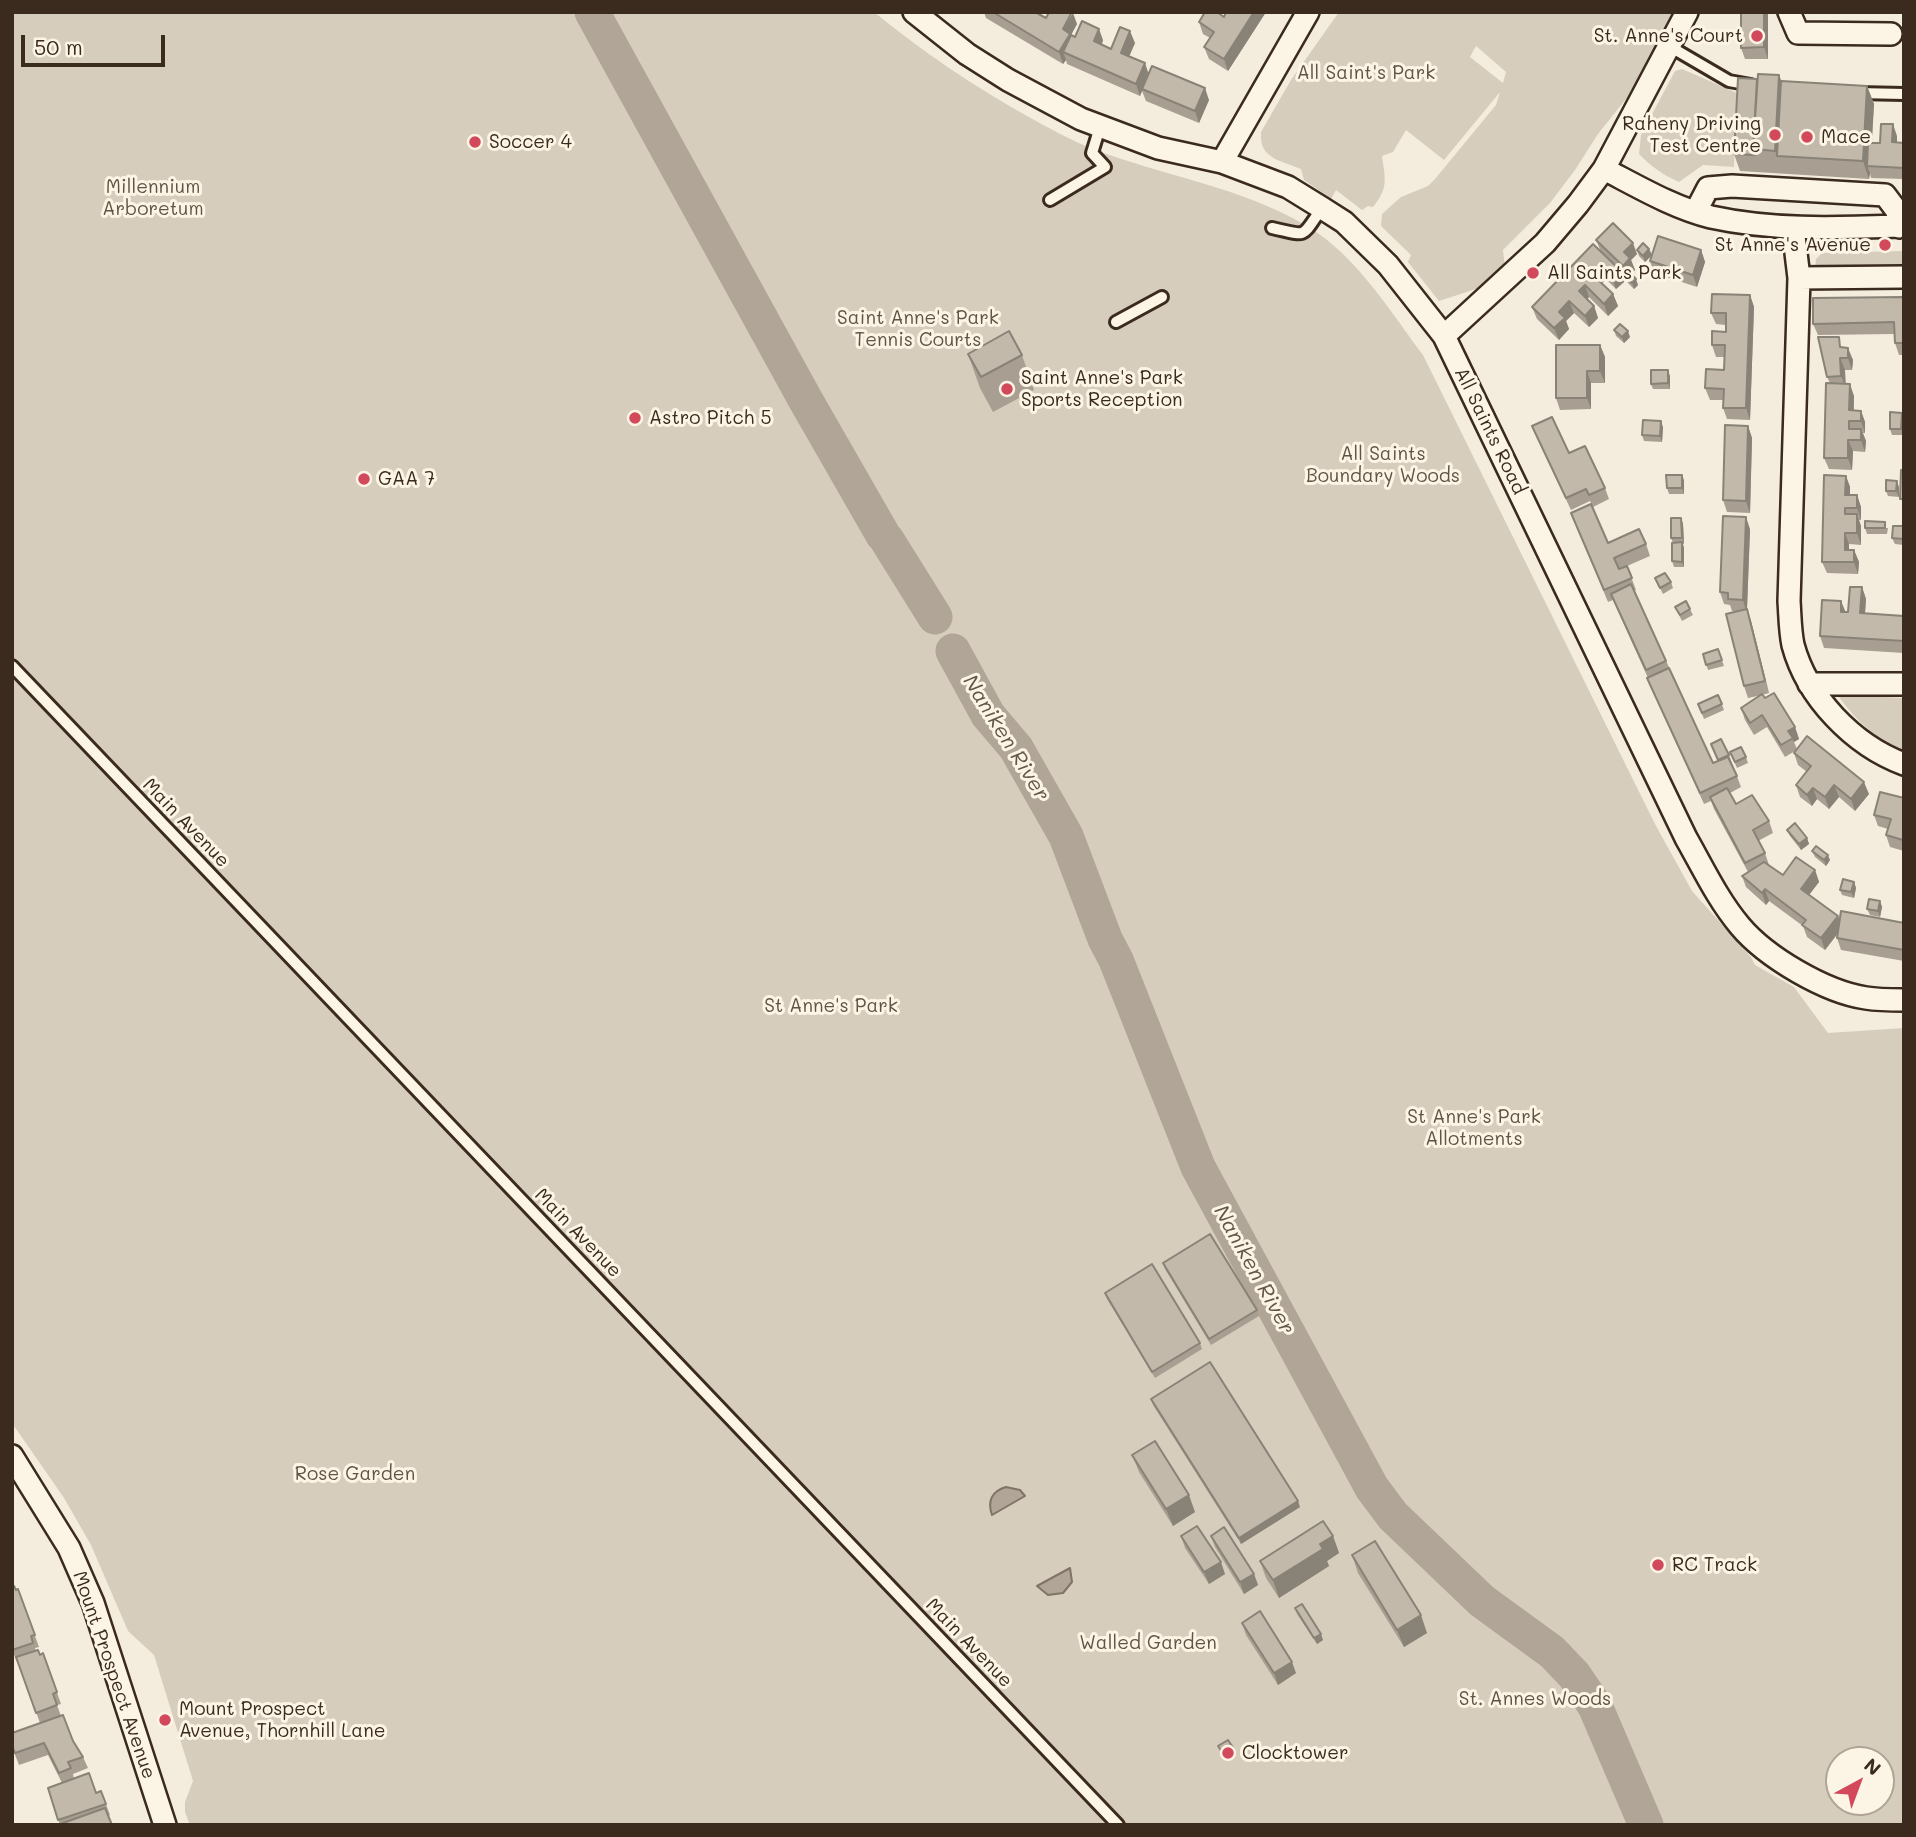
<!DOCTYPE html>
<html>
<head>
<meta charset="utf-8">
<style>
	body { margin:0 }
	#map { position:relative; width:1916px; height:1837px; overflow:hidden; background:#f4eddd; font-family:Mali,sans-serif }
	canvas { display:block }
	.frame { position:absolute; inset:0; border:14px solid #3b2a1e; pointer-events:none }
	.north { position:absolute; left:1825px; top:1746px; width:70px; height:70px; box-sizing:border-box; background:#fcf5e5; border:2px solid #afa495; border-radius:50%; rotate:41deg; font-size:19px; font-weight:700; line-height:28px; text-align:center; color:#3b2a1e }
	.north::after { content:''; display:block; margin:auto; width:24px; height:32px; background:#d1495b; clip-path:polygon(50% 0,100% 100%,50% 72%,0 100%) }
	.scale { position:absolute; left:21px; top:35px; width:144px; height:32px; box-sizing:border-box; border:4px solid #3b2a1e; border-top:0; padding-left:9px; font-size:21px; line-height:24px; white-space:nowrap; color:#3b2a1e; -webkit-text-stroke:5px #fcf5e5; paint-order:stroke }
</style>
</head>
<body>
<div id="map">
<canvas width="1916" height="1837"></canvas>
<div class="frame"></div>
<div class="north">N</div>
<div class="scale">50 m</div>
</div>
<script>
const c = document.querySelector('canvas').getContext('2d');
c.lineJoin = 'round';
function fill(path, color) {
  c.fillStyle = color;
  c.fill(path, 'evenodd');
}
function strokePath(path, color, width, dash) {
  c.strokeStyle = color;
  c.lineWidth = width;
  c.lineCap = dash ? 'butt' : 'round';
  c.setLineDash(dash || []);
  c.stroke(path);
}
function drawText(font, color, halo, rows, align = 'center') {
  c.font = font + ' Mali,sans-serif';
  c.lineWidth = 6;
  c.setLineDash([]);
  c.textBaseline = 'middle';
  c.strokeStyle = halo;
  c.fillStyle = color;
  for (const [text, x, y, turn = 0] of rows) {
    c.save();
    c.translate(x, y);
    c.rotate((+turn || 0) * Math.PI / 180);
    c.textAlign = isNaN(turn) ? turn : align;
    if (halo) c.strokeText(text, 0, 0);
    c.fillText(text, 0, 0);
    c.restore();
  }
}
const green = new Path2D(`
	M12,12h862c48,39 99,74 153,104 22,12 43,24 66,33 71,27 148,38 214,77 50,30 82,84 116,129l232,469 37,67 59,66 4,8 39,22 34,46 76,-5v797h-1714l-5,-13v-10l8,-21 -39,-126 -26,-24 -37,-86 -27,-47 -52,-75zM1839,1760h42v42h-42z
	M1339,12h337l-10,21 -40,66 -28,35 -23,36 -25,33 -47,47 2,18 -23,19 -43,14 -31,-39 3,-7 -30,-29 1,-12 19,-17 27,-11 7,-7 61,-74 4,-13 -56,68 -38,-30 -13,22 -11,4c3,22 7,32 -9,51l-5,-1 -6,4 -26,-20 -5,9 -27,-19 -3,-11c-21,-9 -42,-10 -40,-37l30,-52zM1476,46l30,26 -3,11 -33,-26z
	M1682,69l55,24 -3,74 -31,-2 -24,17c-16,-7 -27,-15 -40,-28l2,-19 34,-64z
	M1904,251v20l-89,-2 1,-10 6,-6z
	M1844,695l60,3v54c-27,-12 -48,-31 -65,-55z`);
const water = new Path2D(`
	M1006,1487l14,3 5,6 -33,19c-5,-14 0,-24 14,-28z
	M1070,1568l2,14 -9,11 -15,2 -11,-9z`);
const river = new Path2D(`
	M592,12l213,387 78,136
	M887,540l48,77
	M953,651l35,64 28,33 50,88 39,103 11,21 82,207 174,321 21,28 89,85 70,51 22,23 21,31 51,119`);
const service = new Path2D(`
	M1669,46l60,35 22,4
	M1857,93l47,1
	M1050,200l55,-33 -13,-14 8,-26
	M1272,228c37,8 28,11 50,-20
	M1116,322l46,-25
	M12,666l1106,1159`);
const minor = new Path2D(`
	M914,12l53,42 41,26 73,39 77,29 64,14 66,25 34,21 22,14 44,43 56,71 242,502c17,30 32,62 54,88 26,31 85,66 126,72 12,2 25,2 38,2
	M1789,12l9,21 93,1
	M1222,162l86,-150
	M1604,169c33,17 70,39 107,48 64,14 128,11 193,9
	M1696,211l12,-23 24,-2 153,9 12,16 2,16
	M1793,228l6,50 -10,323c1,14 1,30 4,44 14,52 60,100 111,119
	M1799,278l105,-1
	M1444,336l101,-93 33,-39 26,-35 83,-157
	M1809,684h95
	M12,1456l57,92 24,55 72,222`);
const wall = new Path2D(`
	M984,12h53v1l9,5 31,6 -6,11 4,2 28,3 -1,5 9,4 24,-6 -6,14 19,16 61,27 -10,23 -53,-22 -4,-10 -2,5 -73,-32 -1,-4 -3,4 -77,-46z
	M1226,12h40l-38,59 -19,-12 -5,-12 6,-9 -7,-4 -4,-12 25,-5z
	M1768,12v47h-23l-4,-11z
	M1779,75l2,6 86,5 7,18 -2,39h8l17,-7v6l7,1v36l-33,-1 -1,-5 -1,6 -129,-8 -6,-17 23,-75z
	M1596,240l41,14 -6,6 4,10 -4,4 7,11 -4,4 -6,-6 -2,-6 -6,-7 4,12 -8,7 -10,-10 -4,4 11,11 5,12 -10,10 -19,-19 -2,2 7,7 4,12 -9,9 -15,-14 -8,8 3,8 -10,11 -22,-21 -5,-12 69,-55z
	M1649,249l3,6 -7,7 -6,-6 -2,-6z
	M1701,250l4,12 -8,25 -43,-14 -4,-12z
	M1750,295l4,12 -4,113 -23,-1 -4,-11v-8h-13l-5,-12 19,-18 1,-13h-9l-4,-12 14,-13v-7l-10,-1 -5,-11z
	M1904,297v58h-5l-4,-12v-9l-77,1 -5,-11z
	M1614,330l16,7 -6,6 -8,-7z
	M1600,345l5,12v26h-14v26l-31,1 -4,-12z
	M1843,347l10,13 -1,10h-7v14l9,12v14l7,1 4,11v11h-2l3,8 -1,11 -12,-1 -1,19 -23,-1 -5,-11 6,-75 -3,-6z
	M968,354l54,1 12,35 -41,22 -13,-24z
	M1670,376v13h-17l-2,-5z
	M1902,413l2,5v17h-12l-2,-6z
	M1532,426l37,27 36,35 4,11 -16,8 -3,-6 -19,9 -34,-72z
	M1748,426l4,12 -2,75 -23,-1 -4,-12z
	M1663,427l-1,15 -18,-1 -2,-6z
	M1846,476l4,11v8h7l4,12v13h-2l2,6v19l-12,-1v6h5l5,12 -1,12 -31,-1 -5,-11z
	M1684,480v14h-15l-2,-6z
	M1899,487v10l-11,-1 -2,-5z
	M1571,513l37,30 38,1 4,12 -23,10 9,24 -2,1 79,172 5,-2 -7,-17 18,11 12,32 -11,6 6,11 33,17 4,12 -15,8 7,12 4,12 14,10 32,-5 4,12 -10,13 29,21 2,5 64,2v38l-63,-11 -4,-12 1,-5 -13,17 -18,-13 -4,-11 -34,-25 -3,4 -20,-18 -4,-11 6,-4 -34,-63 -3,-8 -7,3 -52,-114 -4,-12 -35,-78 -5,2z
	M1681,518l2,6 1,20h-1l1,4v19h-10l-2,-6 1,-18 -2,-5z
	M1904,526v19l-9,-1 -3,-6z
	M1865,528h23l-1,6h-20z
	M1750,529l-3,80 4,12 18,72 -7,2 3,3 30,29 4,12 -5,3 3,7 72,45 -14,17 -16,-14 -10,12 -12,-10 -5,7 -12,-9 -4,-12 11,-13 -9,-7 -4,-12 1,-2 -10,6 -18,-30 -13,8 -9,-15 -4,-12 21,-13 -14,3 -4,-12 -6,-75h-6l-2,-6 -6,-1 -4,-12z
	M1655,578l16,4 2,6 -10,6z
	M1862,587l4,12 -1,15 39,2v37l-80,-5 -4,-12 21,-35 4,11h3z
	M1675,607l15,2 3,6 -11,6z
	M1718,649l6,17 -16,4 -5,-16z
	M1718,695l6,15 -20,9 -6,-15z
	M1730,752l16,5 2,6 -11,5z
	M1904,798v53l-14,-4 -4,-12 2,-6 -10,-3 -4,-11z
	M1787,830l20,8 2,6 -8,6 -11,-14z
	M1812,851l18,9 -4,6 -11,-9z
	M1854,882l2,6 -2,10 -12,-3 -2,-5z
	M1880,901l2,6 -2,10 -10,-2 -3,-6z
	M1163,1263l94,47 2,6 -48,29 -46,-76z
	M1105,1293l95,50 2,6 -47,29 -48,-79z
	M1151,1399l149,108 -59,37 -88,-139z
	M1132,1455l63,57 -22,14 -34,-54z
	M1181,1536l44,38 -16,10 -24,-36z
	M1211,1536l43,38 4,11 -14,9 -29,-47z
	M1333,1536l6,17 -12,8 2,5 -50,32 -13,-20 -6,-17z
	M1352,1555l75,78 -23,14 -46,-74z
	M12,1578l4,12 2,-1 21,58 -4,1 1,3 4,4 3,-2 18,51 -4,1 4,11 12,25 10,16 5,11 -15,6 1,5 22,14 5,-2 9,24 -2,1 4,9h-52l-12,-37 14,-5 -14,-28 -29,10 -7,-18 28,-24 -22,-62 -1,1 -5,-12z
	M1295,1608l28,32 -6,4 -20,-30z
	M1242,1623l54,50 -18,12 -32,-50z`);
const shadedWall = new Path2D(`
	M1254,12h12l-38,59 -4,-12z
	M1764,12h4v47l-4,-12z
	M1073,13l4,11 -6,11 -8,17 3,8 -3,4 -4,-12 4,-23z
	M1099,29l4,11 -5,13 -4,-12z
	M1130,31l5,12 -10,22 -4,-12z
	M1145,63l4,12 -7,14v2l-2,5 -4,-12z
	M1779,75l9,23 -11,58 -2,-5z
	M1867,86l7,18 -4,62h-3l3,7 -1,6 -6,-18z
	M1205,88l4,12 -10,23 -4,-12z
	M1893,124l4,12v18l-5,-12z
	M1633,243l4,11 -6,6 4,10 -8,8 -4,-12 1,-14z
	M1649,249l3,6 -7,7 -2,-6z
	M1701,250l4,12 -8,25 -4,-12z
	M1602,268l4,11 -8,8 -4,-11z
	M1620,270l4,12 -8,7 -4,-11z
	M1636,279l2,6 -4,4 -2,-6z
	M1585,285l4,12 -6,6 -4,-12z
	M1613,294l5,12 -10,10 -4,-12z
	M1750,295l4,12 -4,113 -4,-12z
	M1569,301l5,12 -8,8 3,8 -10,11 -5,-12 5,-16z
	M1594,306l4,12 -9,9 -4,-11z
	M1628,331l2,6 -6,6 -2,-6z
	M1600,345l5,12v26l-5,-12z
	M1848,348l5,12 -1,10 -4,-12z
	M1840,358l5,12 1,18 -5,-12z
	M1668,370l2,6v13l-2,-6z
	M1587,371l4,12v26l-4,-11z
	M1850,384l4,12 -1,26 -4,-12z
	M1861,411l4,11v11l-4,-12z
	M1902,413l2,5v17l-3,-6z
	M1661,421l2,6 -1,15 -2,-6z
	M1748,426l4,12 -2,75 -4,-12z
	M1861,429l5,12 -1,11 -4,-12z
	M1848,440l5,11 -1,19 -4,-12z
	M1682,475l2,5v14l-2,-6z
	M1846,476l4,11v20l-5,-12z
	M1897,481l2,6v10l-3,-6z
	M1857,495l4,12v13l-4,-12z
	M1857,514l4,12v19l-4,-12z
	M1746,517l4,12 -3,80 4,12 18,72 -26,-93z
	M1681,518l2,6 1,20 -2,-6z
	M1845,533l4,11v18l-4,-12z
	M1682,542l2,6v19l-2,-5z
	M1854,550l5,12 -1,12 -4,-12z
	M1862,587l4,12 -2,26 -4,-12z
	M1841,601l5,12 -5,-1z
	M1795,727l4,12 -5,3 -6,-11z
	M1864,782l5,12 -14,17 -4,-12z
	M1834,785l5,12 -10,12 -4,-12z
	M1813,788l4,11 -5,7 -5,-11z
	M1807,838l2,6 -8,6 -2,-6z
	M1828,855l2,5 -4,6 -2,-6z
	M1815,870l4,12 -14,18 -4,-11z
	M1854,882l2,6 -2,10 -3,-6z
	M1765,889l4,12 -3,4 -4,-12z
	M1880,901l2,6 -2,10 -2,-6z
	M1838,916l4,12 -17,22 -4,-12z
	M1189,1495l6,17 -22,14 -7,-17z
	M1298,1501l2,6 -59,37 -2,-6z
	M1333,1536l6,17 -12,8 2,5 -50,32 -6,-18 47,-36z
	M1221,1562l4,12 -16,10 -5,-12z
	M1254,1574l4,11 -14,9 -4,-12z
	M1421,1615l6,18 -23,14 -7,-17z
	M1321,1634l2,6 -6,4 -3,-6z
	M1292,1662l4,11 -18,12 -4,-12z
	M1234,1749l2,6 -10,6 -2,-6z`);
const building = new Path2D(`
	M993,12h42l11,6 3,-6h23l-9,17 7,5 -11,18z
	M1205,12h12l7,5 2,-5h28l-30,47 -20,-12 10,-15 -15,-10z
	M1741,12h23v35l-23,1z
	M1082,21l17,8 -5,12 17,8 9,-22 10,4 -9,22 24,10 -9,21 -73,-32 8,-17 4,2z
	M1152,66l53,22 -10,23 -53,-22z
	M1758,74l21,1 -4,76 -22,-2z
	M1738,78l19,1 -4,70 2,6 -21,-1z
	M1781,81l86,5 -4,75 -86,-5z
	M1881,124h12l-1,18 12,1v25l-37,-2 1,-23h12z
	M1613,223l20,20 -9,9 6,6 -7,8 -27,-26z
	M1658,236l43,14 -8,25 -43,-14z
	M1643,243l6,6 -6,7 -6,-6z
	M1593,244l27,26 -8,8 -10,-10 -8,8 19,18 -9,10 -19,-19 -6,6 15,15 -9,10 -16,-15 -10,11 6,6 -11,10 -22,-21z
	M1630,273l6,6 -4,4 -7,-6z
	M1712,294l38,1 -4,113h-23l1,-19 -19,-1 1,-19 18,1 1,-25h-13v-14l14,1v-19h-15z
	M1904,297v46h-9l-1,-21 -81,2v-26z
	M1620,324l8,7 -6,6 -8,-7z
	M1009,331l13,24 -41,22 -13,-23z
	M1818,337h21l1,10 8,1v10h-8l1,18 -14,1z
	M1556,345h44v26h-13v27h-31z
	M1651,370h17v13l-17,1z
	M1826,383l24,1 -1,26 12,1v10h-12v8h12v11h-13v18h-24z
	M1890,412l12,1 -1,16h-11z
	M1552,417l17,36 16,-7 20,42 -16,7 -3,-6 -20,9 -34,-72z
	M1643,420l18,1 -1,15 -18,-1z
	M1725,425l23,1 -2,75 -23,-1z
	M1901,470h3v29h-4z
	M1666,475h16v13h-15z
	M1824,475l22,1 -1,19h12v13h-12v6h12v19h-12v17h9v12h-32z
	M1886,480l11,1 -1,10h-10z
	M1591,504l17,39 31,-14 7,15 -32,14 5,11 8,-3 5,12 -28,12 -33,-77z
	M1723,516l23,1 -3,83 -15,-1v-6l-8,-1z
	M1671,518h10l1,20h-11z
	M1865,521l20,1v6h-20z
	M1893,526h11v13l-12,-1z
	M1682,542v20l-10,-1v-18z
	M1665,573l6,9 -11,6 -5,-10z
	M1631,584l35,77 -20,9 -35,-76z
	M1850,587h12l-2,26 44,3v25l-84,-5 2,-36 19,1v11h7z
	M1686,601l4,8 -10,6 -5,-8z
	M1747,609l18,72 -21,5 -18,-72z
	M1718,649l4,11 -16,5 -3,-11z
	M1669,668l44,95 15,-6 9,19 -37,17 -53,-115z
	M1774,693l21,34 -7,4 5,7 -12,7 -19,-30 -12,8 -9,-15 21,-14 3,4z
	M1718,695l4,9 -20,9 -4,-9z
	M1807,736l57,46 -13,17 -17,-14 -9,12 -12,-9 -6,7 -11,-10 15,-19 -17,-13z
	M1721,739l8,16 -11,5 -7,-16z
	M1741,747l5,10 -11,5 -5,-10z
	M1727,788l9,16 16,-9 17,26 -16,9 12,23 -20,10 -35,-66z
	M1880,792l24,6v38l-1,4 -17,-5 5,-16 -17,-4z
	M1795,823l12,15 -8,6 -12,-14z
	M1816,846l12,9 -4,5 -12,-9z
	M1796,857l19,13 -14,19 37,27 -17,22 -19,-13 4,-5 -41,-31 -3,4 -20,-17 22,-14 19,13z
	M1843,879l11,3 -3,10 -11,-2z
	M1869,899l11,2 -2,10 -11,-2z
	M1841,911l63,12v27l-67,-12z
	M1210,1234l47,76 -48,29 -46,-76z
	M1152,1264l48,79 -48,29 -47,-79z
	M1210,1362l88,139 -59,37 -88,-139z
	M1155,1441l34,54 -23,14 -34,-54z
	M1323,1521l10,15 -13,8 3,5 -50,31 -13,-19z
	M1197,1526l24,36 -17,10 -23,-36z
	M1224,1527l30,47 -14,8 -29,-46z
	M1375,1541l46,74 -24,15 -45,-75z
	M12,1586h2l2,4 2,-1 17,46 -4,1 2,7 -21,7z
	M1302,1604l19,30 -7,4 -19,-30z
	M1260,1611l32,51 -18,11 -32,-50z
	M38,1650l2,5 3,-2 14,39 -4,2 4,11 -21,8 -20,-56z
	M63,1715l10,26 10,16 -15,5 3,6 -12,5 -15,-30 -29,10 -3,-7v-13z
	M1228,1740l6,9 -10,6 -6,-9z
	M89,1773l7,20 5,-2 5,13 -48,16 -10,-32z
	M105,1808l7,17h-48l-1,-2z`);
const markers = [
	[1757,36,7,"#d1495b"],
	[1775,135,7,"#d1495b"],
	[1807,137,7,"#d1495b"],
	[475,142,7,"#d1495b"],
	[1885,245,7,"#d1495b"],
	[1533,273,7,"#d1495b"],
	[1007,389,7,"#d1495b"],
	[635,418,7,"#d1495b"],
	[364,479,7,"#d1495b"],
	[1658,1565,7,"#d1495b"],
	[165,1720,7,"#d1495b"],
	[1228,1753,7,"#d1495b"]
];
const poiNames = [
	["St. Anne's Court",1743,36,"right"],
	["Raheny Driving",1761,124,"right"],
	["Test Centre",1761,146,"right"],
	["Mace",1821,137],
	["Soccer 4",489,142],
	["St Anne's Avenue",1871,245,"right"],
	["All Saints Park",1547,273],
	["Saint Anne's Park",1021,378],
	["Sports Reception",1021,400],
	["Astro Pitch 5",649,418],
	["GAA 7",378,479],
	["RC Track",1672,1565],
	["Mount Prospect",179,1709],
	["Avenue, Thornhill Lane",179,1731],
	["Clocktower",1242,1753]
];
const parkNames = [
	["All Saint's Park",1366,73],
	["Millennium",153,187],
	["Arboretum",153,209],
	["Saint Anne's Park",918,318],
	["Tennis Courts",918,340],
	["All Saints",1383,454],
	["Boundary Woods",1383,476],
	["St Anne's Park",831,1006],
	["St Anne's Park",1474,1117],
	["Allotments",1474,1139],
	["Rose Garden",355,1474],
	["Walled Garden",1148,1643],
	["St. Annes Woods",1535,1699]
];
const streetNames = [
	["All Saints Road",1490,431,64],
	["Main Avenue",186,823,46],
	["Main Avenue",578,1233,46],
	["Main Avenue",969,1643,46],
	["Mount Prospect Avenue",114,1675,71]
];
const waterNames = [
	["Naniken River",1006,738,58],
	["Naniken River",1254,1270,61]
];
fill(green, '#d6cdbd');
fill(water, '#b0a596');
strokePath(water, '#817466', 2);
strokePath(river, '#b0a596', 35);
strokePath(service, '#3b2a1e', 16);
strokePath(minor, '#3b2a1e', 26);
strokePath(service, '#fcf5e5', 10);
strokePath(minor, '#fcf5e5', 21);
fill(wall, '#a89f92');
fill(shadedWall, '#888277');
fill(building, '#c3b9aa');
strokePath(building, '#888277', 2);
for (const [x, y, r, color] of markers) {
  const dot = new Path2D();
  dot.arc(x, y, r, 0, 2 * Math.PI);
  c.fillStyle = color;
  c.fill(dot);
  strokePath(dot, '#fcf5e5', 2.5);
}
drawText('19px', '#3b2a1e', '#fcf5e5', poiNames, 'left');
drawText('19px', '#625346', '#fcf5e5', parkNames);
drawText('19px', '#3b2a1e', '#fcf5e5', streetNames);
drawText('italic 21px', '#645548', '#fcf5e5', waterNames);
</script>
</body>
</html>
